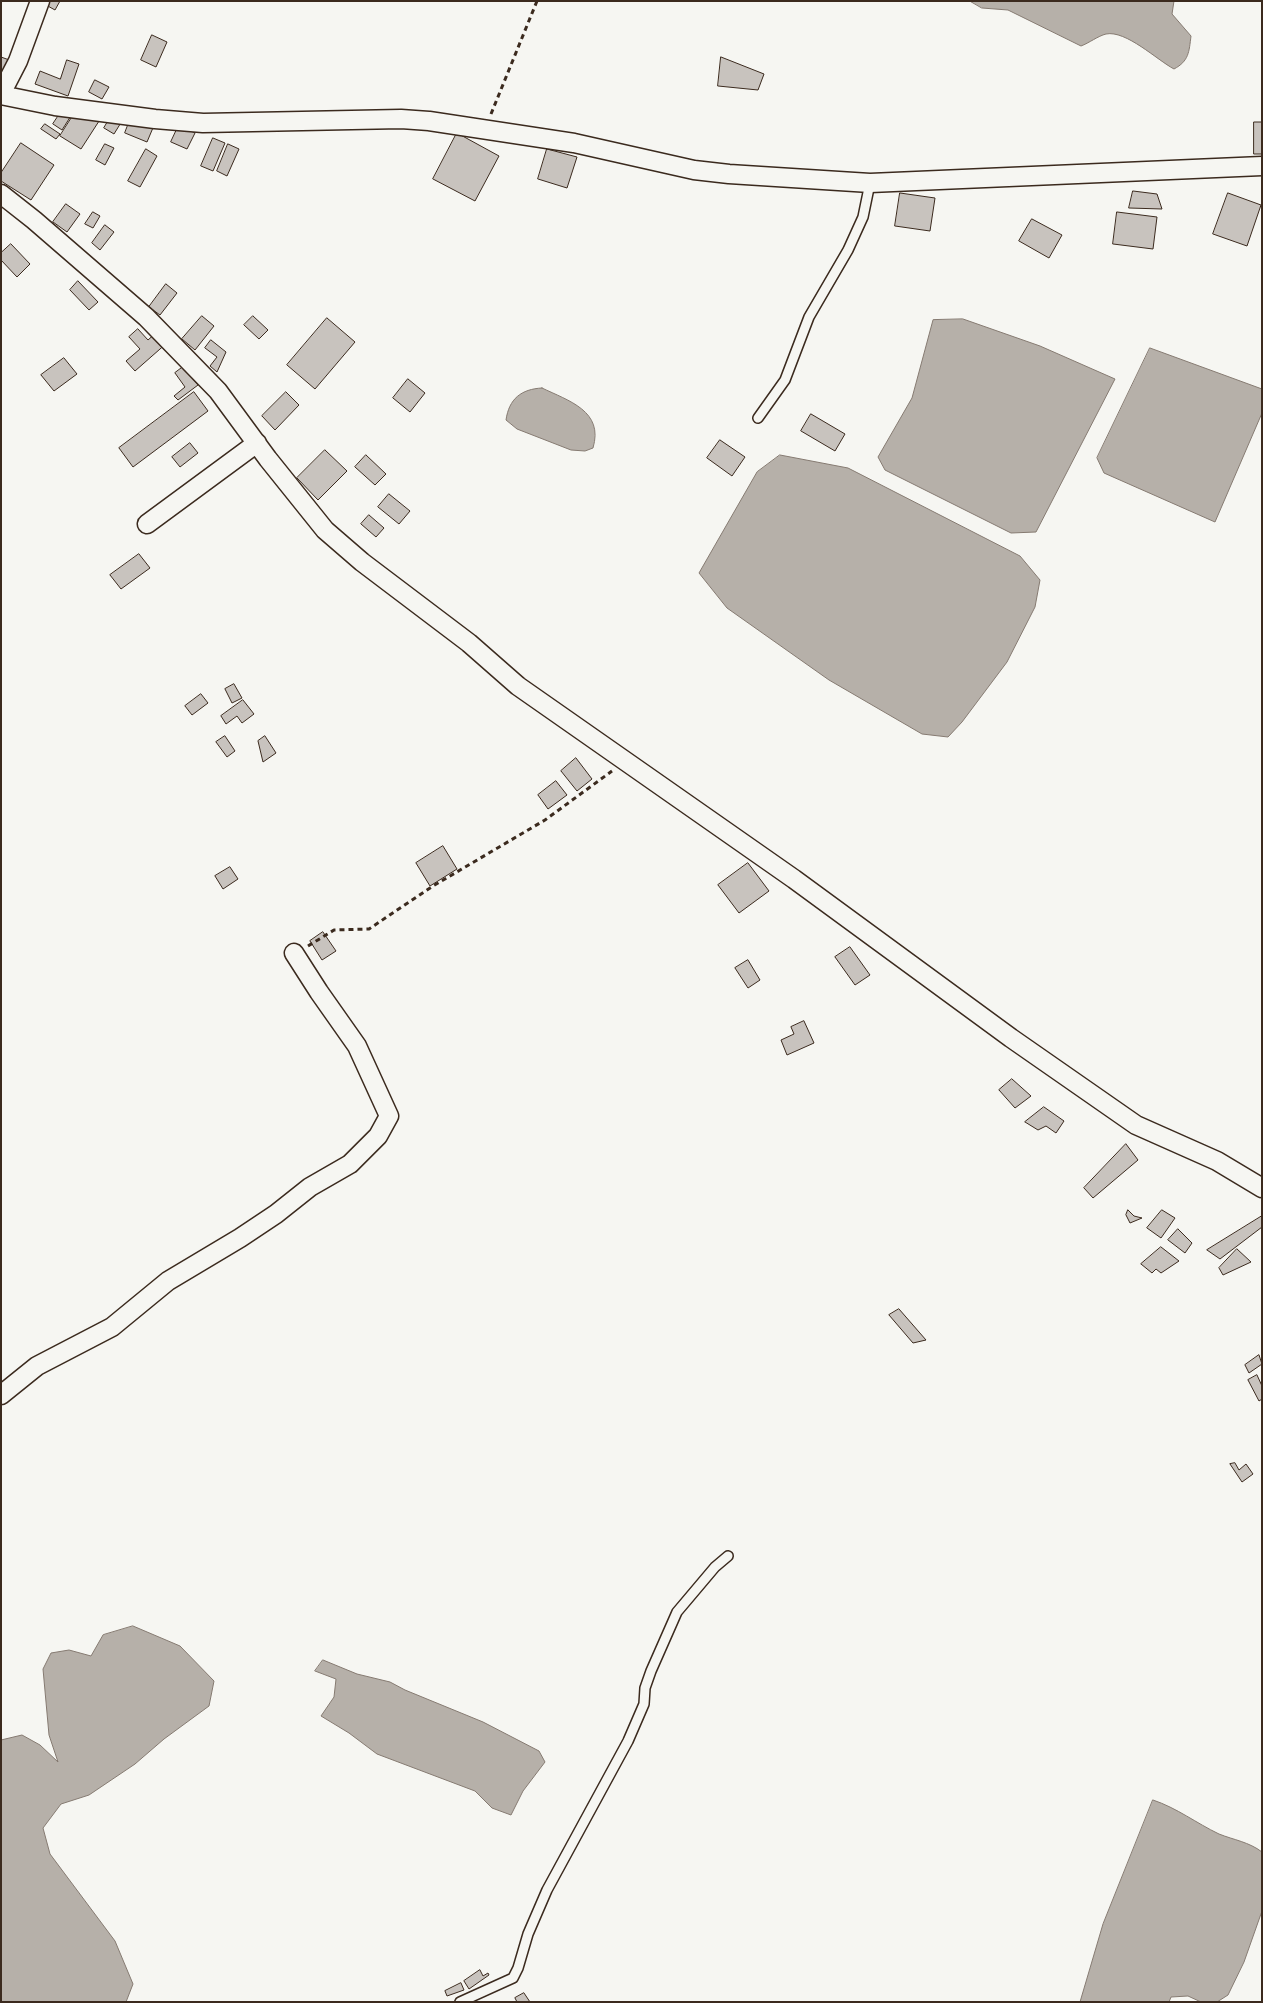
<!DOCTYPE html>
<html>
<head>
<meta charset="utf-8">
<style>
	body { margin:0 }
	#map { position:relative; width:1263px; height:2003px; overflow:hidden; background:#f6f6f2; font-family:"Comic Neue",sans-serif }
	canvas { display:block }
	.frame { position:absolute; inset:0; border:2px solid #3b2a1e; pointer-events:none }
</style>
</head>
<body>
<div id="map">
<canvas width="1263" height="2003"></canvas>
<div class="frame"></div>
</div>
<script>
const c = document.querySelector('canvas').getContext('2d');
c.lineJoin = 'round';
function fill(path, color) {
  c.fillStyle = color;
  c.fill(path, 'evenodd');
}
function strokePath(path, color, width, dash) {
  c.strokeStyle = color;
  c.lineWidth = width;
  c.lineCap = dash ? 'butt' : 'round';
  c.setLineDash(dash || []);
  c.stroke(path);
}
const water = new Path2D(`
	M970,1h204l-2,13 19,22c-2,16 -2,25 -17,33 -17,-9 -48,-39 -68,-35 -8,2 -17,9 -25,12l-73,-36 -26,-2z
	M963,319l77,27 75,33 -79,153 -25,1 -126,-63 -7,-13 34,-59 21,-78z
	M1150,348l112,41v24l-47,109 -111,-49 -7,-15z
	M542,388c27,13 62,23 51,60l-8,3 -14,-1 -54,-21 -11,-9c3,-21 15,-31 36,-32z
	M780,455l68,13 172,88 20,24 -5,27 -28,55 -45,60 -14,15 -26,-3 -93,-54 -102,-72 -28,-35 58,-101z
	M133,1626l47,20 34,35 -5,25 -45,33 -29,25 -46,31 -28,9 -18,24 7,26 65,87 18,43 -7,18h-125v-262l21,-5 18,10 18,17 -9,-27 -6,-66 8,-16 18,-3 22,6 12,-21z
	M323,1660l34,14 33,8 15,8 78,32 56,29 6,11 -22,29 -12,24 -19,-7 -17,-17 -98,-37 -28,-21 -28,-17 13,-19 2,-18 -21,-8z
	M1153,1800c24,8 43,23 66,34 15,6 30,8 43,18v59l-18,51 -16,33 -11,7h-16l-13,-6 -17,1 -2,5h-89l23,-78z`);
const building = new Path2D(`
	M48,1h12l-5,9 -9,-5z
	M152,35l15,7 -11,25 -15,-7z
	M1,57l11,4 -5,11 -6,-2z
	M721,57l43,17 -6,16 -40,-4z
	M67,60l12,4 -11,32 -33,-12 5,-13 20,8z
	M95,80l14,7 -7,12 -13,-7z
	M63,109l11,2 -12,19 -9,-6z
	M76,111l25,7 -20,31 -21,-13z
	M112,115l10,6 -8,13 -10,-6z
	M130,120l25,3 -8,19 -22,-9z
	M1254,122h8v32h-8z
	M45,124l15,10 -4,5 -15,-10z
	M179,125l16,8 -8,16 -16,-7z
	M457,133l42,23 -24,45 -42,-22z
	M213,138l12,5 -12,28 -12,-5z
	M21,143l33,22 -23,35 -30,-19v-8z
	M105,144l9,4 -9,17 -9,-5z
	M228,144l11,5 -12,27 -10,-5z
	M146,149l11,7 -17,31 -12,-6z
	M547,149l30,8 -10,31 -29,-9z
	M1133,191l24,3 5,15 -33,-1z
	M900,193l35,5 -5,33 -35,-5z
	M1228,193l33,12 -14,41 -34,-12z
	M66,204l14,10 -13,18 -14,-10z
	M93,212l7,4 -7,12 -8,-4z
	M1117,212l40,5 -4,32 -40,-5z
	M1032,219l30,16 -13,23 -30,-17z
	M105,225l9,7 -14,18 -8,-7z
	M11,244l19,20 -13,13 -16,-17v-7z
	M78,281l20,21 -9,8 -19,-20z
	M166,284l11,9 -17,22 -11,-8z
	M202,316l12,10 -19,24 -13,-11z
	M253,316l15,14 -9,9 -15,-14z
	M327,318l28,24 -40,47 -28,-24z
	M138,329l10,11 10,-9 10,11 -33,29 -9,-10 14,-12 -11,-12z
	M211,340l15,12 -9,20 -7,-6 7,-9 -12,-9z
	M64,358l13,16 -23,17 -13,-16z
	M183,367l15,18 -20,15 -4,-4 11,-9 -10,-14z
	M408,379l17,14 -15,19 -17,-14z
	M194,392l14,19 -75,56 -14,-19z
	M286,392l13,13 -24,25 -13,-14z
	M811,414l34,20 -10,17 -34,-20z
	M720,440l25,17 -13,19 -25,-18z
	M190,443l8,10 -18,14 -8,-10z
	M325,450l22,21 -29,29 -21,-22z
	M366,455l20,19 -11,11 -20,-18z
	M389,494l21,17 -11,13 -21,-17z
	M369,515l15,13 -8,9 -15,-13z
	M139,554l11,14 -29,21 -11,-14z
	M234,684l8,14 -10,5 -7,-14z
	M201,694l7,9 -16,12 -7,-9z
	M243,700l11,14 -12,9 -5,-7 -11,8 -5,-8z
	M225,736l10,15 -8,6 -11,-15z
	M265,736l11,17 -13,9 -5,-21z
	M576,758l16,21 -15,12 -16,-20z
	M556,781l11,14 -19,14 -10,-14z
	M443,846l14,23 -27,17 -14,-23z
	M748,863l21,28 -30,22 -21,-28z
	M230,867l8,12 -15,10 -8,-13z
	M323,932l13,19 -14,9 -12,-19z
	M850,947l20,28 -15,10 -20,-28z
	M748,960l12,20 -12,8 -13,-20z
	M804,1021l10,22 -27,12 -6,-15 13,-6 -3,-7z
	M1012,1079l19,17 -16,12 -16,-18z
	M1044,1107l20,14 -8,12 -10,-7 -8,4 -13,-8z
	M1126,1144l12,16 -45,38 -9,-10z
	M1128,1210l6,6 8,2 -12,5 -4,-8z
	M1162,1210l13,8 -14,20 -14,-10z
	M1262,1216v11l-42,32 -13,-9z
	M1178,1229l14,14 -7,10 -17,-13z
	M1161,1247l18,14 -18,12 -5,-4 -4,4 -11,-9z
	M1237,1249l14,13 -28,13 -4,-7z
	M899,1309l27,31 -13,3 -24,-28z
	M1259,1355l3,9 -13,9 -4,-8z
	M1257,1375l5,11v13l-3,2 -11,-21z
	M1235,1463l4,7 7,-6 7,10 -11,8 -12,-18z
	M480,1970l3,6 5,-3 1,2 -20,14 -5,-8z
	M461,1983l3,7 -17,6 -2,-5z
	M524,1993l6,9h-13l-2,-4z`);
const path = new Path2D(`
	M491,114l46,-113
	M308,946l26,-16 35,-1 64,-43 112,-66 67,-49`);
const service = new Path2D(`
	M758,418l27,-38 24,-63 39,-67 15,-33 7,-34
	M460,2002l53,-24 5,-10 10,-34 19,-44 81,-149 16,-37 1,-16 6,-17 26,-59 38,-45 13,-11`);
const minor = new Path2D(`
	M1,94l17,-33 22,-60
	M1,95l54,11 100,13 48,4 198,-4 28,2 145,22 120,27 35,4 141,9 392,-17
	M1,194l33,26 112,97 72,74 50,68 57,71 37,32 107,81 49,43 276,193 217,159 125,87 81,36 45,27
	M147,524l110,-81
	M1,1395l36,-29 75,-39 56,-46 72,-43 36,-24 34,-27 40,-23 28,-28 11,-20 -32,-70 -38,-54 -25,-39`);
fill(water, '#b6b0a9');
strokePath(water, '#857a71', 1);
fill(building, '#c8c3be');
strokePath(building, '#3b2a1e', 1);
strokePath(service, '#3b2a1e', 12);
strokePath(minor, '#3b2a1e', 21);
strokePath(path, '#3b2a1e', 3, [5, 4]);
strokePath(service, '#f6f6f2', 9);
strokePath(minor, '#f6f6f2', 18);
</script>
</body>
</html>
